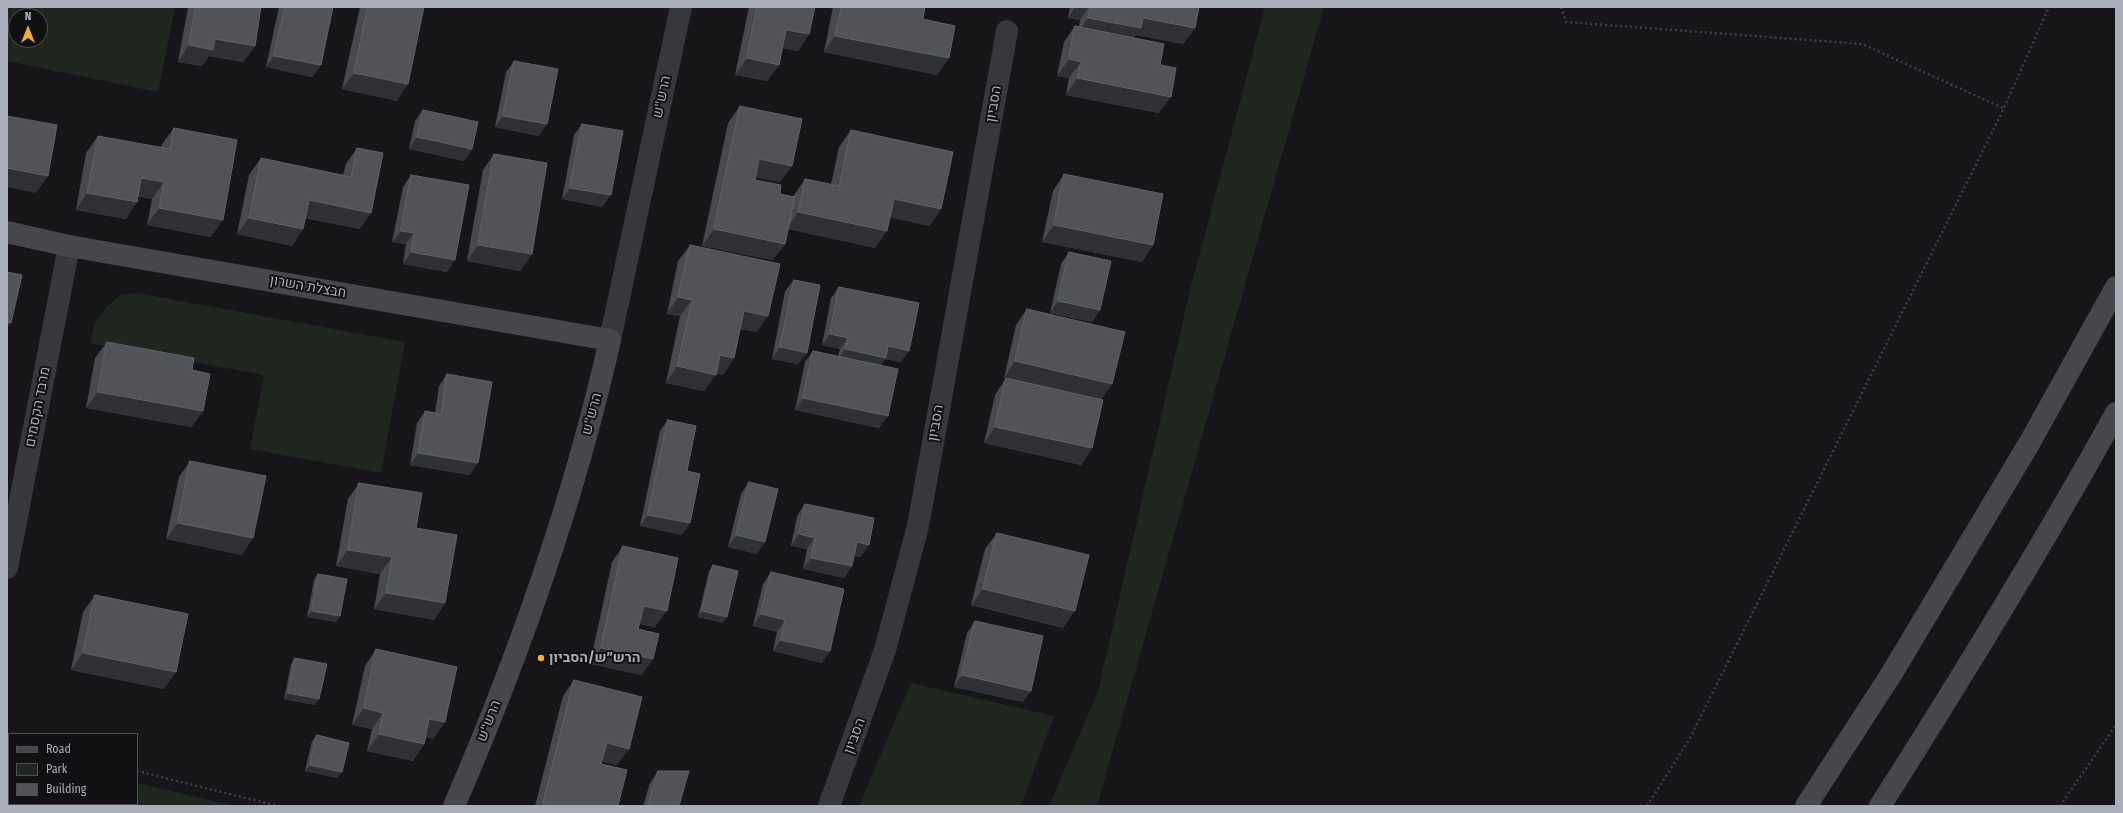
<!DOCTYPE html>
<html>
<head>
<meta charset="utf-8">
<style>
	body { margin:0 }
	#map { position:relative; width:2123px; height:813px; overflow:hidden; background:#161618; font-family:"Fira Sans Condensed",sans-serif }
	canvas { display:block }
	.frame { position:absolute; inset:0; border:8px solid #a8adb8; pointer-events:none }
	.legend { position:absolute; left:8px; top:733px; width:130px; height:72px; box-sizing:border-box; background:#111113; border:1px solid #4d4f55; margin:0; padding:5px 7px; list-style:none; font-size:12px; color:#a8adb8 }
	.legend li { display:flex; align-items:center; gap:8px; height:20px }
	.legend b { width:20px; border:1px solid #4d4f55 }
	.north { position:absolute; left:8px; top:8px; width:40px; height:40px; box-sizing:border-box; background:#111113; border:1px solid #4d4f55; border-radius:50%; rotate:0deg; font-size:11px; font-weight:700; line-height:16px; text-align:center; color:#a8adb8 }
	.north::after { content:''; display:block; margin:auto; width:14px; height:18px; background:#f2b134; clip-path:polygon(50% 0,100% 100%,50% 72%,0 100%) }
</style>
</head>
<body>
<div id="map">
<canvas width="2123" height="813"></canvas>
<div class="frame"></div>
<ul class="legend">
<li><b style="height:5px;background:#45474d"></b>Road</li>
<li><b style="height:11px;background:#1e261f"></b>Park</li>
<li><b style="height:11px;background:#525359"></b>Building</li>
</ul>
<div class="north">N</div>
</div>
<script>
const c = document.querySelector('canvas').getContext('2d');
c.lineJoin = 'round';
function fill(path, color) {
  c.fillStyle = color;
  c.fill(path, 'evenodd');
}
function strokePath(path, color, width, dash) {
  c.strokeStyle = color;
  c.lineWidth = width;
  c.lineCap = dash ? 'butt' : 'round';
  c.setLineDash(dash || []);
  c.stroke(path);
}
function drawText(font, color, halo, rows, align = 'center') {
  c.font = font + ' "Fira Sans Condensed",Heebo,sans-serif';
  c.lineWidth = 4;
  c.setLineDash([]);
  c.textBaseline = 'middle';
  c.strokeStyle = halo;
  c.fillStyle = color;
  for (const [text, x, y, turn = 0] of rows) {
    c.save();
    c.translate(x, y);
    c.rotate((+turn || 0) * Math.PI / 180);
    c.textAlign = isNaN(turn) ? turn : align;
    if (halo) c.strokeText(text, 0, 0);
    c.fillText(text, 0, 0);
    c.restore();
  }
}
const green = new Path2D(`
	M7,7h168l-17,85 -151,-31zM16,16h24v24h-24z
	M1265,7h59l-227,799h-48l49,-115 92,-401z
	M137,293l268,49 -24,131 -131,-24 14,-74 -174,-32 4,-19 12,-17 15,-12z
	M911,683l143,33 -33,90h-162z
	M7,754h2v50h128v-21l98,23h-228z`);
const path = new Path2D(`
	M1561,7l5,15 296,22 141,64
	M7,740h2
	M137,771l141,35
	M1647,806l42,-66 315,-632 45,-101
	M2060,806l56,-81`);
const street = new Path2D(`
	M610,340l71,-333
	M7,568l62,-322
	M829,806l56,-156 33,-124 89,-495`);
const secondary = new Path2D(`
	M7,232l62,14 541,94c-36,160 -91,316 -156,466
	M1806,806l86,-133 138,-231 86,-155
	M1880,806c82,-129 162,-259 236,-393`);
const wall = new Path2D(`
	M188,7h73l-6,39 -12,16 -34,-6 -7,10 -24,-4z
	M279,7h54l-12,58 -9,12 -46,-10z
	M360,7h64l-27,94 -55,-12z
	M749,7h66l-6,27 -11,17 -16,-3 -3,17 -12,16 -32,-6z
	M833,7h92l-2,12 26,39 -12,17 -113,-23z
	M1070,7h129l-4,21 -12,16 -47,-9 -2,3 26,27 -1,48 -93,-18 3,-17 -12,-2 7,-34 11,-16h4l1,-6 -12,-2z
	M514,61l25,75 -44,-9 11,-55z
	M740,106l40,76 -25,-5v3l25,14 13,3 1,-2 11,-16 26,5 8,-37 12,-17 79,96 -40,-9 -15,31 -87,-19 -3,15 -12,16 -71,-14 26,-123z
	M423,110l49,39 -8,12 -55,-12 6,-28z
	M582,124l20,83 -40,-8 12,-64z
	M174,128l37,109 -64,-12 5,-26 -14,-3 -12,23 -50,-9 10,-57 12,-17 63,12 1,-4z
	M357,148l3,81 -55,-11 -2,11 -11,17 -55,-12 12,-59 12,-17 82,17 3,-11z
	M494,154l38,100 -12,17 -53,-10 16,-91z
	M1064,174l89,71 -11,17 -100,-20 11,-51z
	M411,175l36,97 -44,-8 3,-20 -14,-2 11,-55z
	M690,245l67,87 -17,-3 -6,29 -11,17 -7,-2 -12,18 -38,-8 14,-67 -13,-2 11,-53z
	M1069,252l31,58 -8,12 -42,-9 11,-49z
	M794,280l4,84 -26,-5 13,-68z
	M839,287l62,75 -16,-3 -4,6 -2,63 -84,-18 10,-48 8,-11 25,5 2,-7 -18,-4 9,-47z
	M1027,309l75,90 -10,49 -11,17 -97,-22 11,-48 11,-17 20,5 -22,-5 12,-53z
	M107,342l85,28 11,41 -12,16 -105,-19 9,-50z
	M447,374l23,101 -60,-10 7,-42 8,-12 10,2 4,-27z
	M668,420l19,51 -5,64 -42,-9 20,-95z
	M190,461l52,94 -76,-16 13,-62z
	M749,482l8,72 -29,-7 13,-53z
	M359,483l57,45 29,75 -11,17 -60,-11 6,-35 -44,-8 12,-67z
	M805,504l64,41 -9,12 -6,-2 -2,11 -8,12 -41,-9 4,-20 -16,-3 6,-30z
	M997,533l66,95 -92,-23 14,-56z
	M623,546l32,81 -15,-3 -2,5 4,46 -52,-11 22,-102z
	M713,565l10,58 -25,-6 11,-46z
	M771,572l51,91 -49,-12 4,-19 -24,-6 10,-42z
	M318,574l18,48 -29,-5 7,-37z
	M95,595l69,94 -93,-19 12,-58z
	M975,621l48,81 -69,-15 13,-54z
	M376,649l69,73 -12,17 -7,-2 -2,7 -11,17 -46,-10 5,-22 -20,-4 13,-59z
	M295,658l20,47 -31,-6 7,-35z
	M574,680l43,85 -15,-4 -1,3 17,42h-83l28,-110z
	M317,735l25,37 -5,6 -32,-7 7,-30z
	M658,771l21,35h-36l7,-23z`);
const shadedWall = new Path2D(`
	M1075,7h14l-9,13 -12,-2z
	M1088,18h55l52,10 -12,16 -47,-9 -7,10 -52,-10z
	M786,30l23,4 -11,17 -24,-5z
	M835,36l114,22 -12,17 -113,-23z
	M215,39l40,7 -12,16 -34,-6 -7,10 -24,-4 11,-17z
	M274,56l47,9 -9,12 -46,-10z
	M747,58l32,7 -12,16 -32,-6z
	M1069,59l12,3 -12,16 -12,-2z
	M354,73l54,11 -11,17 -55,-12z
	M1077,78l94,19 -12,16 -93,-18z
	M503,116l44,8 -8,12 -44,-9z
	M417,137l55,12 -8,12 -55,-12z
	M759,159l33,7 -12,16 -33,-7z
	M7,168l41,8 -12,17 -29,-6z
	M141,178l23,4 -12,17 -22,-5z
	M570,188l41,7 -9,12 -40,-8z
	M87,193l50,9 -11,17 -50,-9z
	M894,199l47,10 -11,17 -48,-10z
	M309,200l62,13 -11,16 -62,-12z
	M159,208l64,12 -12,17 -64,-12z
	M798,212l89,19 -12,17 -88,-19z
	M249,218l54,11 -11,17 -55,-12z
	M1054,225l99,20 -11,17 -100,-20z
	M714,229l71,15 -12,16 -71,-14z
	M401,231l13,2 -8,11 -14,-2z
	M478,245l54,9 -12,17 -53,-10z
	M411,252l44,8 -8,12 -44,-8z
	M678,297l14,3 -12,16 -13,-2z
	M1058,301l42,9 -8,12 -42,-9z
	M744,311l24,5 -11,16 -24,-5z
	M7,322l4,1 -4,5z
	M830,334l18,4 -8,11 -18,-4z
	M888,346l21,5 -8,11 -16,-3 -7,10 -41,-8 8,-12z
	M780,347l27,6 -9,11 -26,-5z
	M720,355l14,3 -11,17 -15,-3z
	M1015,361l97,23 -11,16 -97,-22z
	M677,366l39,9 -12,16 -38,-8z
	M98,392l105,19 -12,16 -105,-19z
	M803,398l85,18 -9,12 -84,-18z
	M995,427l97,21 -11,17 -97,-22z
	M418,453l60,10 -8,12 -60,-10z
	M648,515l42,8 -8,12 -42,-9z
	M178,523l75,15 -11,17 -76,-16z
	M799,534l16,4 -8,11 -16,-3z
	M736,535l29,7 -8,12 -29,-7z
	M857,542l12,3 -9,12 -12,-3z
	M348,550l44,7 -12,17 -44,-8z
	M811,558l41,8 -8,12 -41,-9z
	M983,589l92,22 -12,17 -92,-23z
	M386,593l59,10 -11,17 -60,-11z
	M644,606l23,5 -12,16 -23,-5z
	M312,611l28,5 -4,6 -29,-5z
	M702,611l25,6 -4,6 -25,-6z
	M761,614l24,6 -8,12 -24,-6z
	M781,640l49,11 -8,12 -49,-12z
	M601,648l52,11 -11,16 -52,-11z
	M83,653l93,19 -12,17 -93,-19z
	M962,675l69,16 -8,11 -69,-15z
	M288,693l31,6 -4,6 -31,-6z
	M364,708l19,5 -11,16 -20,-4z
	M429,719l16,3 -12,17 -15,-3z
	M379,734l45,10 -11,17 -46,-10z
	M607,743l22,6 -12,16 -22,-5z
	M310,765l32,7 -5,6 -32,-7z
	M543,804l10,2h-11z`);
const building = new Path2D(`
	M196,7h65l-6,39 -40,-7 -2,11 -24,-5z
	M285,7h48l-12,58 -47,-9z
	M368,7h56l-16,77 -54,-11z
	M757,7h58l-6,27 -23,-4 -7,35 -32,-7z
	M842,7h83l-2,12 32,7 -6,32 -114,-22z
	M1091,7h108l-4,21 -52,-10 -2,10 -53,-10z
	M1075,26l89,18 -4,21 16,3 -5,29 -94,-19 4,-16 -12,-3z
	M514,61l44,8 -11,55 -44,-8z
	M740,106l62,13 -10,47 -33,-7 -4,21 26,5 -1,9 15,3 -10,47 -71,-15z
	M423,110l55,12 -6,27 -55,-12z
	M7,116l50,9 -9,51 -41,-8z
	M582,124l41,7 -12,64 -41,-7z
	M174,128l63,12 -14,80 -64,-12 5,-26 -23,-4 -4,24 -50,-9 11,-57 72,13z
	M851,130l102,22 -12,57 -47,-10 -7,32 -89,-19 7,-33 34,7z
	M357,148l26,5 -12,60 -62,-13 -6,29 -54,-11 12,-60 90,19z
	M494,154l53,9 -15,91 -54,-9z
	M1064,174l99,20 -10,51 -99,-20z
	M411,175l58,10 -14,75 -44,-8 3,-19 -13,-2z
	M690,245l90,19 -12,52 -24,-5 -10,47 -14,-3 -4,20 -39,-9 15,-66 -14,-3z
	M1069,252l42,9 -11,49 -42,-9z
	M7,272l15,3 -11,48 -4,-1z
	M794,280l26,5 -13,68 -27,-6z
	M839,287l80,16 -10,48 -21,-5 -2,12 -41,-9 3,-11 -18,-4z
	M1027,309l98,23 -13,52 -97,-23z
	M107,342l87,16 -2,12 18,4 -7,37 -105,-19z
	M813,351l85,18 -10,47 -85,-18z
	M447,374l45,8 -14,81 -60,-10 7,-42 16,3z
	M1006,378l97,22 -11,48 -97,-21z
	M668,420l28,6 -9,45 13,3 -10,49 -42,-8z
	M190,461l76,15 -13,62 -75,-15z
	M749,482l29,7 -13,53 -29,-7z
	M359,483l63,10 -6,35 41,7 -12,68 -59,-10 6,-36 -44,-7z
	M805,504l69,14 -5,27 -12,-3 -5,24 -41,-8 4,-20 -16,-4z
	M997,533l92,22 -14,56 -92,-22z
	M623,546l55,12 -11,53 -23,-5 -6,23 21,5 -6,25 -52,-11z
	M713,565l25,6 -11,46 -25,-6z
	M771,572l73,17 -14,62 -49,-11 4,-20 -24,-6z
	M318,574l29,5 -7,37 -28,-5z
	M95,595l93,19 -12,58 -93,-19z
	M975,621l68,15 -12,55 -69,-16z
	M376,649l81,18 -12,55 -16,-3 -5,25 -45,-10 4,-21 -19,-5z
	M295,658l32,6 -8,35 -31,-6z
	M574,680l68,17 -13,52 -22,-6 -6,21 26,6 -9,36h-65l-10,-2z
	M317,735l32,8 -7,29 -32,-7z
	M658,771h31l-10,35h-31z`);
const markers = [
	[541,658,4,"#f2b134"]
];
const streetNames = [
	["הרש''ש",662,97,-78],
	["הסביון",994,104,-80],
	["חבצלת השרון",308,287,10],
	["מרבד הקסמים",38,407,-79],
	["הרש''ש",592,414,-75],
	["הסביון",936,423,-80],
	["הרש''ש",489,721,-69],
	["הסביון",855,736,-69]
];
const poiNames = [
	["הרש״ש/הסביון",549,658]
];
fill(green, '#1e261f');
strokePath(path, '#3d3f44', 2.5, [2, 3]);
strokePath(street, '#37383d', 22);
strokePath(secondary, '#45474d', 22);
fill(wall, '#47494d');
fill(shadedWall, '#2f3033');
fill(building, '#525359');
strokePath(building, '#5f6168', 1);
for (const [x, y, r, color] of markers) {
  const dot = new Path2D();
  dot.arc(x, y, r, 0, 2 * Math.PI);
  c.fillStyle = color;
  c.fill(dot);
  strokePath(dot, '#111113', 1.5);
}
drawText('14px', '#a8adb8', '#111113', streetNames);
drawText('bold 14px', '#a8adb8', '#111113', poiNames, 'left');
</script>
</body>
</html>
